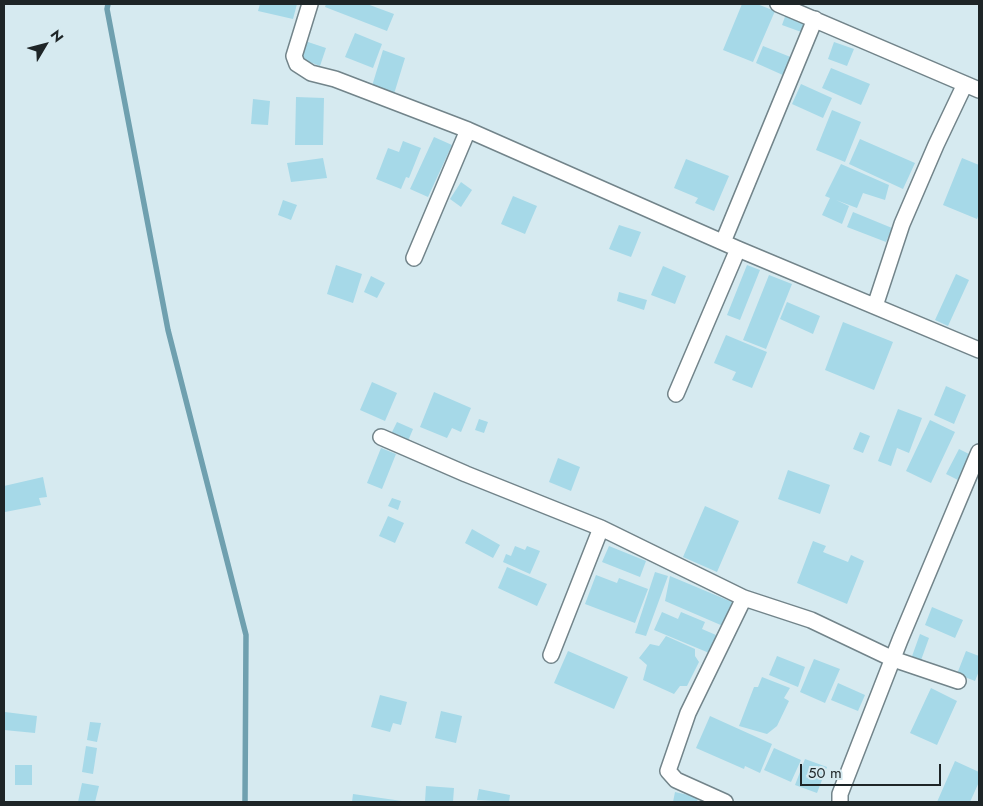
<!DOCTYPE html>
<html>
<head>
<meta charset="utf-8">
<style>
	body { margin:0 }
	#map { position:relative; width:983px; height:806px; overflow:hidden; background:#d6eaf0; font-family:Jost,sans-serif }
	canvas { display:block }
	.frame { position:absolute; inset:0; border:5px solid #1e2527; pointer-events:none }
	.north { position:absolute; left:20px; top:20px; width:50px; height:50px; -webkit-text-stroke:4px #d6eaf0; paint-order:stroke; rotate:53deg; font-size:14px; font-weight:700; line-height:20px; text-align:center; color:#1e2527 }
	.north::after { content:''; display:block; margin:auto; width:18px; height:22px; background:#1e2527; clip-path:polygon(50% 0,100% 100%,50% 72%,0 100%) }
	.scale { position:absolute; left:800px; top:764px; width:141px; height:22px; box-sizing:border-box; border:2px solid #1e2527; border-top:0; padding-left:6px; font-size:15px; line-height:18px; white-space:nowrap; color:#1e2527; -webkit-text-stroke:4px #d6eaf0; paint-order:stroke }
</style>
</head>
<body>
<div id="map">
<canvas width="983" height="806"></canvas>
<div class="frame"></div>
<div class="north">N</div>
<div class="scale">50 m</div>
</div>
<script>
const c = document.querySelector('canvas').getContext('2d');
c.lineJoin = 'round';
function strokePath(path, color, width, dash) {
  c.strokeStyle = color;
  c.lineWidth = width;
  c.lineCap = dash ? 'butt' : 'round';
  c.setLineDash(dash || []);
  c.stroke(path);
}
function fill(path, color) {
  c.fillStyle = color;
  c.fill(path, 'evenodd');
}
const stream = new Path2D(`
	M108,4l-1,5 61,321 78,305 -1,167`);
const building = new Path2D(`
	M260,4h37l-4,15 -35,-8z
	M326,4h41l27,10 -7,17 -62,-24z
	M742,4h15l18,7 -22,51 -30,-12z
	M786,14l22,9 -4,10 -22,-8z
	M355,33l27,11 -9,24 -28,-11z
	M305,41l21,7 -6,18 -21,-8z
	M834,42l20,7 -7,17 -19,-7z
	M763,46l30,12 -8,18 -29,-13z
	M383,50l22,8 -11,36 -22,-8z
	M831,68l39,16 -9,21 -39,-17z
	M801,84l31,14 -9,20 -31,-14z
	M296,97l28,1 -1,47h-28z
	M253,99l17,2 -2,24 -17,-1z
	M832,110l29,12 -16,40 -29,-12z
	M434,137l18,8 -24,52 -18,-8z
	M860,139l55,24 -12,26 -54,-25z
	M403,141l18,7 -12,30 -3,-1 -5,12 -25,-10 12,-31 11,4z
	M323,158l4,20 -36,4 -4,-19z
	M962,158l17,7v49l-2,5 -34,-14z
	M686,159l43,17 -15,35 -19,-8 3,-5 -24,-10z
	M841,164l48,21 -4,15 -22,-7 -6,15 -21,-8 13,6 -7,18 -20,-9 8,-17 -5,-2z
	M461,182l11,8 -11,17 -11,-8z
	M513,196l24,10 -12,28 -24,-10z
	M283,200l14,5 -6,15 -13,-5z
	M853,212l39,16 -6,14 -39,-15z
	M619,225l22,7 -10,25 -22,-8z
	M336,265l26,9 -9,29 -26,-9z
	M747,265l13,5 -20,50 -13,-5z
	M663,266l23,10 -11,28 -24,-9z
	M956,274l13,6 -21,46 -13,-6z
	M769,275l23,9 -26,65 -23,-9z
	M371,276l14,7 -8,15 -13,-6z
	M619,292l28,8 -3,10 -27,-9z
	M787,302l33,14 -7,18 -33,-15z
	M843,322l50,20 -19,48 -49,-20z
	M726,335l41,17 -15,36 -20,-8 4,-8 -22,-9z
	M372,382l25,11 -12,28 -25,-11z
	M946,386l20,9 -12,29 -20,-9z
	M434,392l37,16 -10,24 -9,-4 -5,10 -27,-11z
	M898,409l24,9 -13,35 -12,-5 -6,18 -13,-5z
	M479,419l9,3 -4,11 -9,-3z
	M930,420l25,12 -24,51 -25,-12z
	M397,422l16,7 -5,12 -17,-7z
	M860,432l10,4 -7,17 -10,-4z
	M381,448l15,6 -14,35 -15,-6z
	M959,449l16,8 -13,25 -16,-8z
	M558,458l22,9 -9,24 -22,-9z
	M788,470l42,15 -10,29 -42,-15z
	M43,477l4,20 -8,1 2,7 -36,7 -1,-26z
	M392,498l9,3 -3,9 -10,-4z
	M705,506l34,15 -22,51 -34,-15z
	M388,516l16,7 -9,20 -16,-7z
	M472,529l28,16 -7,13 -28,-15z
	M813,541l13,5 -3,6 25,10 3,-7 13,6 -17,43 -50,-21z
	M515,546l10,4 2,-4 13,5 -10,23 -27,-12 3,-8 5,2z
	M609,546l37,15 -6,16 -38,-15z
	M507,567l40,17 -10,22 -39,-18z
	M655,572l13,4 -22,60 -11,-3z
	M596,575l21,8 2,-5 29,11 -13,34 -50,-19z
	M670,576l62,26 -9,24 -58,-25z
	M932,607l31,13 -8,18 -30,-13z
	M662,612l16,7 3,-7 24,10 -3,7 14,6 -2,8 4,1 -4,11 -60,-25z
	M920,634l9,4 -9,25 -9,-4z
	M666,636l29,13v7l4,6 -12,24h-7l-6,8 -31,-14 4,-15 -8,-7 11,-14 9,2z
	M568,651l60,26 -14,32 -60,-26z
	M966,651l13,5v15l-4,10 -18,-7z
	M777,656l28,11 -7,20 -29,-12z
	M814,659l26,10 -15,34 -25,-11z
	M762,677l28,11 -6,10 5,3 -12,25 -10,8 -28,-8 15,-39h4z
	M838,683l27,12 -7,16 -27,-11z
	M931,688l26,13 -20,44 -27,-12z
	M380,695l27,7 -6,23 -8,-2 -3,9 -19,-5z
	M441,711l21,5 -6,27 -21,-5z
	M5,712l32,4 -2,17 -31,-3z
	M710,716l62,28 -12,29 -15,-7 -1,3 -48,-21z
	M90,722l11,1 -4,19 -10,-2z
	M86,746l11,2 -4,26 -11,-2z
	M774,748l27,12 -10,22 -27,-12z
	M805,759l22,8 -10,26 -22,-8z
	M955,761l24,11v10l-9,20h-33z
	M15,765h17v20h-17z
	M82,783l17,3 -4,16h-17z
	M426,786l28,2 -1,14h-28z
	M479,789l31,6 -1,7 -32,-2z
	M675,792l23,5 -1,5h-24z
	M353,794l49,7v1h-50z`);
const street = new Path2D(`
	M310,4l-16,52 3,8 14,9 24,6 133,51 270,119 241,101
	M778,4l201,86
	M723,242l92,-223
	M414,258l54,-128
	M875,306l27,-82 34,-79 29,-61
	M676,394l62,-145
	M381,437l85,37 135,54 143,70 67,22 82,39 65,22
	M551,655l50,-127
	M725,802l-49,-22 -8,-9 20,-58 56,-115
	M840,802v-8l60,-154 79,-188`);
strokePath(stream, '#6fa0af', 5.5);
fill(building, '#a6d9e8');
strokePath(street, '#72848a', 18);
strokePath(street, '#fff', 15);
</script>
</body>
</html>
